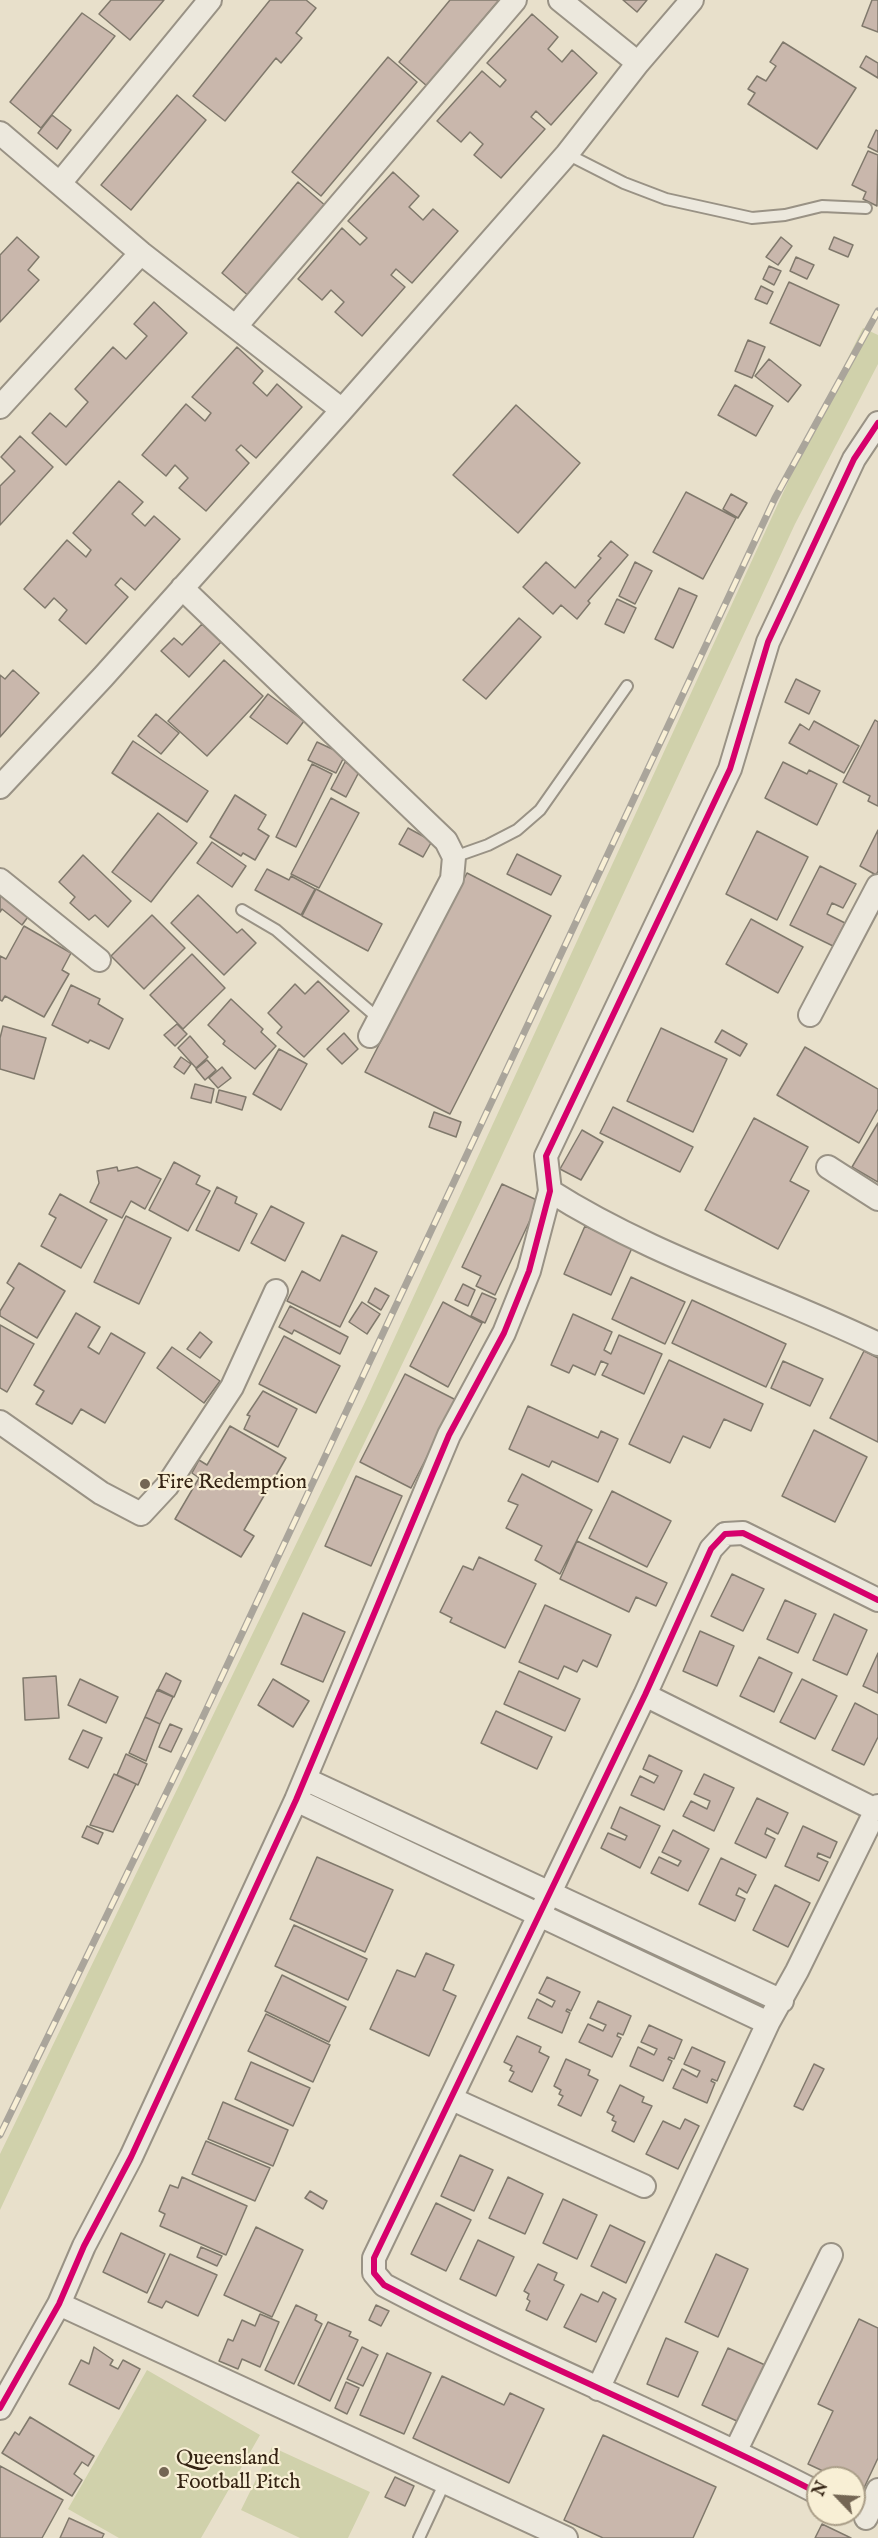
<!DOCTYPE html>
<html>
<head>
<meta charset="utf-8">
<style>
	body { margin:0 }
	#map { position:relative; width:878px; height:2538px; overflow:hidden; background:#e8e0cb; font-family:"IM FELL English",serif }
	canvas { display:block }
	.north { position:absolute; left:806px; top:2466px; width:60px; height:60px; box-sizing:border-box; background:#f8efd5; border:2px solid #aa9e88; border-radius:50%; rotate:295deg; font-size:16px; font-weight:700; line-height:24px; text-align:center; color:#352414 }
	.north::after { content:''; display:block; margin:auto; width:21px; height:27px; background:#746654; clip-path:polygon(50% 0,100% 100%,50% 72%,0 100%) }
</style>
</head>
<body>
<div id="map">
<canvas width="878" height="2538"></canvas>
<div class="north">N</div>
</div>
<script>
const c = document.querySelector('canvas').getContext('2d');
c.lineJoin = 'round';
function fill(path, color) {
  c.fillStyle = color;
  c.fill(path, 'evenodd');
}
function strokePath(path, color, width, dash) {
  c.strokeStyle = color;
  c.lineWidth = width;
  c.lineCap = dash ? 'butt' : 'round';
  c.setLineDash(dash || []);
  c.stroke(path);
}
function drawText(font, color, halo, rows, align = 'center') {
  c.font = font + ' "IM FELL English",serif';
  c.lineWidth = 4.5;
  c.setLineDash([]);
  c.textBaseline = 'middle';
  c.strokeStyle = halo;
  c.fillStyle = color;
  for (const [text, x, y, turn = 0] of rows) {
    c.save();
    c.translate(x, y);
    c.rotate((+turn || 0) * Math.PI / 180);
    c.textAlign = isNaN(turn) ? turn : align;
    if (halo) c.strokeText(text, 0, 0);
    c.fillText(text, 0, 0);
    c.restore();
  }
}
const green = new Path2D(`
	M863,328l15,7v29l-83,160 -312,672 -311,647 -172,367v-56l366,-754 445,-968z
	M147,2370l113,65 -59,103h-82l-51,-29z
	M272,2447l98,45 -22,46h-48l-59,-28z`);
const building = new Path2D(`
	M111,0h53l-34,40 -31,-26z
	M270,0h36l10,8 -20,25 6,5 -21,25 -5,-5 -51,63 -32,-25z
	M450,0h49l-72,86 -28,-24z
	M623,0h24l-10,12z
	M872,0h6v32l-16,-6z
	M82,13l33,23 -74,92 -31,-26z
	M532,14l26,23 -10,12 14,13 10,-12 25,23 -46,52 -15,-14 -5,6 14,12 -44,49 -27,-23 9,-11 -13,-12 -9,10 -24,-21 45,-50 18,16 6,-7 -19,-17z
	M783,42l73,46 -39,61 -69,-45 7,-11 -7,-4 9,-13 9,5 10,-15 -6,-4z
	M866,56l12,7v15l-18,-11z
	M388,57l29,25 -96,114 -29,-24z
	M177,95l29,25 -75,90 -30,-25z
	M52,115l19,15 -14,19 -19,-16z
	M876,130l2,1v21l-10,-5z
	M868,151l10,4 -1,51 -14,-7 3,-7 -14,-7z
	M393,172l26,24 -10,11 14,13 10,-11 25,22 -46,52 -16,-14 -5,6 14,12 -43,49 -27,-24 9,-10 -13,-12 -9,10 -24,-21 44,-51 18,17 7,-7 -19,-17z
	M298,182l29,25 -76,91 -29,-25z
	M17,237l22,20 -11,13 11,10 -39,42v-67z
	M781,237l11,9 -14,19 -12,-8z
	M834,237l19,8 -5,12 -19,-8z
	M796,257l18,8 -7,14 -17,-8z
	M769,266l12,5 -7,14 -11,-6z
	M789,282l50,23 -19,41 -50,-23z
	M761,286l12,6 -6,12 -12,-5z
	M154,302l33,31 -121,132 -34,-32 18,-20 16,14 22,-25 -13,-13 38,-42 13,12 21,-23 -13,-12z
	M748,340l17,7 -13,31 -17,-7z
	M237,347l26,24 -10,12 14,13 10,-12 25,23 -46,51 -15,-13 -5,5 13,13 -43,48 -27,-23 9,-10 -13,-13 -9,11 -24,-21 44,-51 19,17 6,-8 -19,-16z
	M769,359l32,26 -13,17 -33,-26z
	M735,385l38,21 -17,30 -38,-21z
	M516,405l64,58 -62,70 -65,-58z
	M20,436l33,31 -53,58v-39l15,-15 -14,-14z
	M119,481l24,21 -11,12 13,12 9,-10 26,23 -45,51 -14,-12 -6,7 13,12 -42,47 -27,-24 8,-10 -13,-12 -9,10 -21,-19 43,-49 19,17 5,-7 -18,-17z
	M686,492l50,26 -33,61 -50,-27z
	M731,494l16,9 -9,15 -15,-9z
	M611,541l17,14 -40,46 2,2 -13,16 -16,-14 -8,9 -30,-27 23,-25 29,26 26,-30 -3,-2z
	M635,562l17,9 -17,33 -16,-8z
	M679,588l18,8 -24,52 -18,-9z
	M617,599l19,9 -12,25 -19,-9z
	M519,618l22,19 -55,62 -23,-19z
	M202,624l19,18 -32,35 -28,-26 13,-13 8,7z
	M224,660l39,36 -56,60 -39,-35z
	M13,670l26,23 -39,44v-62l5,4z
	M796,679l24,12 -11,23 -24,-12z
	M268,694l36,27 -17,23 -37,-27z
	M156,714l23,19 -18,21 -23,-18z
	M875,720l3,2v84l-10,-5 2,-5 -27,-14z
	M814,721l45,25 -15,27 -55,-30 11,-19 9,6z
	M133,741l75,50 -21,31 -75,-49z
	M317,742l28,13 -9,18 -28,-13z
	M345,762l15,8 -14,27 -15,-8z
	M783,762l24,12 2,-4 28,14 -20,41 -52,-27z
	M312,764l20,10 -36,73 -20,-10z
	M235,795l31,20 -8,14 11,7 -14,24 -12,-7 -2,3 -31,-19z
	M331,798l28,15 -40,75 -28,-14z
	M158,813l39,30 -46,59 -39,-30z
	M408,828l24,13 -9,16 -24,-13z
	M878,830v41l-2,4 -16,-9z
	M757,831l51,26 -31,63 -51,-26z
	M212,842l34,24 -14,21 -35,-24z
	M517,854l44,22 -10,19 -44,-21z
	M83,855l48,46 -23,26 -13,-12 -6,5 -19,-17 5,-6 -16,-15z
	M820,866l36,18 -13,24 -11,-5 -5,11 18,9 -12,23 -43,-21z
	M267,869l22,11 2,-4 24,13 -14,26 -46,-25z
	M467,873l84,43 -101,198 -85,-42z
	M0,886l33,24 -11,15 -20,-16 -2,3z
	M316,889l66,35 -14,27 -66,-35z
	M198,895l39,38 5,-4 14,14 -32,32 -53,-52z
	M152,915l33,33 -41,41 -33,-33z
	M751,919l52,28 -25,46 -52,-29z
	M24,926l47,27 -9,17 7,4 -25,43 -39,-21 -3,5 -2,-1v-44l6,3z
	M192,954l33,34 -42,41 -33,-34z
	M318,981l31,30 -45,46 -27,-24 5,-6 -14,-14 27,-29 10,10z
	M71,985l29,14 -2,5 25,15 -14,30 -19,-9 -2,3 -36,-18z
	M231,999l32,30 -2,3 15,14 -21,23 -32,-25 2,-3 -17,-16z
	M177,1024l10,10 -12,12 -11,-11z
	M3,1026l43,12 -12,41 -34,-10v-31z
	M661,1028l66,31 -34,73 -66,-31z
	M722,1030l25,14 -7,12 -25,-14z
	M344,1033l14,16 -16,15 -15,-15z
	M190,1036l18,21 -12,11 -18,-20z
	M805,1047l73,42v20l-19,34 -82,-48z
	M279,1049l28,15 -26,46 -28,-16z
	M181,1057l10,7 -7,10 -10,-7z
	M207,1060l9,10 -11,10 -9,-11z
	M222,1067l9,11 -13,10 -9,-10z
	M195,1084l19,5 -3,14 -20,-5z
	M219,1090l27,7 -4,13 -26,-8z
	M613,1107l80,40 -13,25 -80,-39z
	M434,1112l27,10 -5,15 -27,-10z
	M754,1118l54,29 -18,34 19,10 -31,58 -73,-39z
	M878,1123v59l-26,-15z
	M582,1130l21,12 -22,38 -21,-11z
	M174,1162l26,14 -4,8 14,7 -22,40 -39,-21z
	M117,1167l1,4 19,-4 24,12 -16,30 -14,-8 -9,17 -32,-16 9,-19 -2,-12z
	M502,1184l37,17 -44,94 -19,-9 5,-10 -19,-9z
	M217,1187l20,10 -2,6 22,11 -18,37 -43,-21z
	M60,1194l47,26 -26,48 -40,-22 15,-28 -7,-4z
	M271,1206l33,17 -19,38 -34,-18z
	M126,1216l45,22 -32,66 -45,-22z
	M585,1226l47,22 -21,47 -47,-21z
	M342,1235l35,17 -37,75 -53,-26 15,-30 18,10z
	M19,1263l46,28 -28,47 -37,-22v-5l14,-23 -7,-5z
	M631,1277l54,25 -20,42 -53,-25z
	M463,1284l12,6 -7,16 -13,-6z
	M375,1288l14,8 -8,14 -13,-8z
	M482,1293l14,6 -11,24 -14,-7z
	M692,1300l94,44 -20,43 -94,-44z
	M362,1302l18,12 -13,20 -18,-12z
	M443,1302l39,21 -34,64 -38,-21z
	M290,1306l58,31 -8,17 -46,-24 -2,4 -13,-7z
	M76,1313l24,14 -12,20 11,7 12,-21 34,20 -40,70 -24,-14 -9,15 -36,-20 8,-13 -10,-6z
	M573,1314l39,18 -8,18 7,4 8,-19 43,19 -18,40 -42,-19 6,-11 -7,-3 -6,14 -22,-10 -4,8 -18,-8z
	M0,1325l34,19 -27,48 -7,-4z
	M200,1332l12,10 -12,16 -13,-9z
	M284,1336l56,30 -24,47 -57,-29z
	M172,1347l48,34 -16,22 -47,-35z
	M864,1351l14,7v84l-48,-24z
	M669,1360l94,44 -12,27 -27,-12 -14,29 -27,-12 -13,27 -41,-19z
	M783,1361l40,18 -13,27 -39,-18z
	M405,1374l51,26 -45,88 -51,-26z
	M263,1391l34,18 -19,38 -34,-18 6,-13 -3,-1z
	M528,1406l70,32 3,-7 17,8 -20,43 -46,-21 -3,6 -40,-18z
	M230,1426l56,32 -42,72 10,6 -13,21 -66,-38 24,-41 -7,-5 7,-13 8,5z
	M814,1430l53,27 -32,65 -53,-26z
	M522,1474l70,36 -32,64 -25,-14 7,-14 -36,-18 12,-23 -10,-4z
	M356,1476l46,20 -31,70 -46,-20z
	M612,1491l59,30 -24,46 -58,-29z
	M577,1541l90,42 -11,23 -20,-9 -7,15 -69,-33z
	M479,1557l57,27 -31,64 -55,-26 2,-4 -12,-6 23,-46 10,4z
	M732,1574l32,15 -21,42 -32,-15z
	M785,1600l31,14 -18,39 -31,-14z
	M545,1605l66,30 -14,32 -14,-7 -6,12 -13,-6 -6,13 -39,-17z
	M303,1613l42,19 -22,50 -42,-18z
	M834,1614l33,16 -20,45 -34,-15z
	M700,1631l34,15 -17,40 -34,-15z
	M878,1653v40l-15,-7z
	M759,1657l33,16 -18,39 -34,-16z
	M519,1671l61,28 -15,32 -61,-27z
	M166,1673l15,8 -7,16 -16,-8z
	M56,1676l3,42 -34,2 -2,-42z
	M80,1679l38,18 -12,26 -38,-18z
	M273,1679l36,22 -16,26 -35,-22z
	M802,1679l35,17 -22,43 -35,-17z
	M157,1690l16,7 -13,27 -15,-7z
	M855,1703l23,12v22l-14,28 -32,-15z
	M496,1711l56,26 -15,32 -56,-26z
	M145,1717l15,7 -14,37 -17,-8z
	M170,1724l12,5 -11,23 -12,-5z
	M83,1730l19,8 -14,30 -19,-9z
	M126,1754l21,10 -9,21 -21,-10z
	M649,1755l33,16 -18,39 -33,-15 9,-19 14,7 4,-7 -15,-7z
	M114,1774l22,10 -23,48 -23,-7z
	M704,1774l30,14 -20,43 -31,-15 8,-15 16,8 3,-8 -16,-7z
	M757,1798l31,15 -10,21 -11,-6 -2,6 10,5 -9,19 -31,-15z
	M620,1807l40,19 -20,42 -39,-20 7,-15 17,7 2,-4 -16,-8z
	M87,1826l16,7 -5,11 -16,-7z
	M803,1826l34,16 -7,16 -12,-5 -1,4 11,5 -9,19 -34,-15z
	M673,1830l36,19 -21,42 -37,-18 8,-16 19,9 3,-5 -19,-9z
	M317,1857l76,33 -28,62 -75,-33z
	M721,1858l35,17 -9,18 -8,-5 -3,7 9,4 -10,22 -36,-17z
	M775,1885l35,18 -22,44 -35,-17z
	M294,1925l73,34 -19,41 -73,-34z
	M426,1953l28,12 -11,25 13,6 -27,60 -59,-27 27,-59 18,7z
	M282,1975l64,32 -17,35 -64,-31z
	M547,1977l33,15 -9,19 -4,-2 -1,2 4,2 -8,20 -34,-15 9,-19 15,8 3,-6 -16,-8z
	M598,2001l33,15 -8,19 -5,-2 -1,3 4,2 -9,19 -33,-15 9,-18 15,7 3,-6 -16,-7z
	M266,2014l64,31 -17,37 -65,-31z
	M649,2025l33,15 -8,19 -5,-2 -1,2 4,2 -9,20 -33,-15 8,-19 16,8 3,-6 -16,-7z
	M517,2036l24,11 -2,5 10,5 -17,35 -23,-11 5,-9 -4,-2 2,-4 -8,-4z
	M692,2047l33,15 -8,19 -5,-2 -1,2 4,2 -8,20 -34,-15 9,-19 15,8 3,-6 -16,-7z
	M566,2059l24,11 -2,5 10,5 -17,36 -23,-11 5,-9 -4,-2 2,-4 -7,-4z
	M251,2062l59,26 -17,38 -58,-27z
	M814,2064l10,5 -21,41 -9,-4z
	M620,2085l24,12 -2,5 10,4 -18,36 -22,-11 4,-9 -4,-2 2,-4 -7,-4z
	M223,2102l65,28 -15,36 -65,-27z
	M685,2119l14,7 -21,43 -32,-15 17,-33 17,8z
	M206,2141l64,27 -15,33 -63,-27z
	M460,2155l33,15 -19,41 -33,-15z
	M182,2177l65,29 -21,49 -66,-29 5,-12 -6,-3 11,-26 8,3z
	M508,2177l35,17 -18,40 -36,-16z
	M310,2191l17,10 -4,8 -18,-11z
	M563,2199l34,16 -20,44 -34,-16z
	M436,2203l35,17 -25,51 -35,-17z
	M610,2225l35,17 -19,41 -35,-17z
	M256,2227l47,23 -31,67 -48,-22z
	M121,2233l44,21 -18,39 -44,-21z
	M478,2240l36,17 -18,39 -36,-17z
	M201,2247l21,9 -5,10 -20,-9z
	M170,2254l47,21 -19,41 -32,-15 -4,7 -14,-6z
	M716,2254l32,15 -30,68 -33,-15z
	M538,2264l19,9 -3,7 10,5 -17,35 -21,-10 4,-9 -3,-2 2,-5 -5,-3z
	M603,2292l13,7 -20,43 -32,-15 17,-33 17,8z
	M296,2305l21,10 -2,5 7,4 -28,60 -29,-14z
	M376,2305l13,6 -8,15 -12,-6z
	M260,2314l19,8 -19,45 -18,-8 -4,10 -19,-8 9,-22 5,2 9,-21 13,6z
	M859,2319l19,9v130l-15,32 -9,-4v-8h-16l-30,-14 25,-53 -15,-7z
	M328,2322l23,10 -2,4 9,4 -28,61 -32,-16z
	M666,2338l32,14 -20,45 -31,-13z
	M94,2347l19,13 -3,5 8,4 5,-9 17,9 -21,40 -50,-25 12,-24 8,4z
	M362,2347l16,8 -15,31 -16,-7z
	M728,2348l37,17 -26,57 -37,-17z
	M387,2353l44,20 -27,61 -44,-19z
	M442,2376l62,29 6,-12 34,16 -35,74 -96,-45z
	M346,2382l13,6 -12,26 -12,-6z
	M30,2417l64,39 -6,10 -6,-4 -8,12 8,6 -10,16 -70,-43 13,-21 4,3z
	M603,2435l113,52 -23,51h-90l-39,-18z
	M0,2466l63,34 -21,38h-42z
	M395,2477l19,9 -9,20 -20,-9z
	M69,2518l35,16 -2,4h-42z
	M822,2524l29,14h-36z`);
const lane = new Path2D(`
	M567,154l57,29 42,16 86,19 33,-3 37,-9 44,2
	M454,857l34,-12 29,-15 23,-20 87,-124
	M242,910l34,20 103,89
	M419,2538l26,-56`);
const street = new Path2D(`
	M560,0l78,63
	M0,133l141,120 201,157
	M60,183l150,-183
	M236,326l279,-326
	M0,407l141,-154
	M182,588l264,253 8,16 -2,22 -82,157
	M0,787l103,-110 239,-267 225,-256 71,-91 54,-63
	M0,880l99,80
	M810,1015l68,-129
	M828,1167l50,32
	M550,1191c102,65 220,101 328,153
	M0,1422l101,71 40,21 26,-28 65,-99 44,-96
	M645,1695l231,115
	M305,1779l477,222
	M296,1800l472,223
	M452,2099l192,87
	M59,2304l507,234
	M598,2389l170,-366 29,-52 81,-165
	M0,2408l59,-104 25,-58 47,-89 165,-357 153,-365 55,-102 25,-62 21,-80 -4,-35 184,-387 38,-127 86,-183 24,-36
	M736,2450l95,-195
	M818,2493c-142,-74 -292,-133 -434,-208l-10,-12v-15l271,-563 66,-146 14,-15 18,-1 135,67
	M866,2518l12,-28`);
const rail = new Path2D(`
	M0,2135l193,-397 582,-1240 103,-187`);
const cycleway = new Path2D(`
	M0,2408l59,-104 25,-58 47,-89 165,-357 153,-365 55,-102 25,-62 21,-80 -4,-35 184,-387 38,-127 86,-183 24,-36
	M818,2493c-142,-74 -292,-133 -434,-208l-10,-12v-15l271,-563 66,-146 14,-15 18,-1 135,67`);
const markers = [
	[145,1484,6,"#746654"],
	[164,2472,6,"#746654"]
];
const poiNames = [
	["Fire Redemption",157,1484],
	["Queensland",176,2460],
	["Football Pitch",176,2484]
];
fill(green, '#d0d1ab');
fill(building, '#c9b7ac');
strokePath(building, '#80796c', 1.5);
strokePath(lane, '#999285', 14);
strokePath(street, '#999285', 26);
strokePath(lane, '#ece8dd', 10);
strokePath(street, '#ece8dd', 22);
strokePath(rail, '#aaa59b', 7);
strokePath(rail, '#f8efd5', 4.5, [14]);
strokePath(cycleway, '#d6006c', 6);
for (const [x, y, r, color] of markers) {
  const dot = new Path2D();
  dot.arc(x, y, r, 0, 2 * Math.PI);
  c.fillStyle = color;
  c.fill(dot);
  strokePath(dot, '#f8efd5', 2);
}
drawText('21px', '#352414', '#f8efd5', poiNames, 'left');
</script>
</body>
</html>
